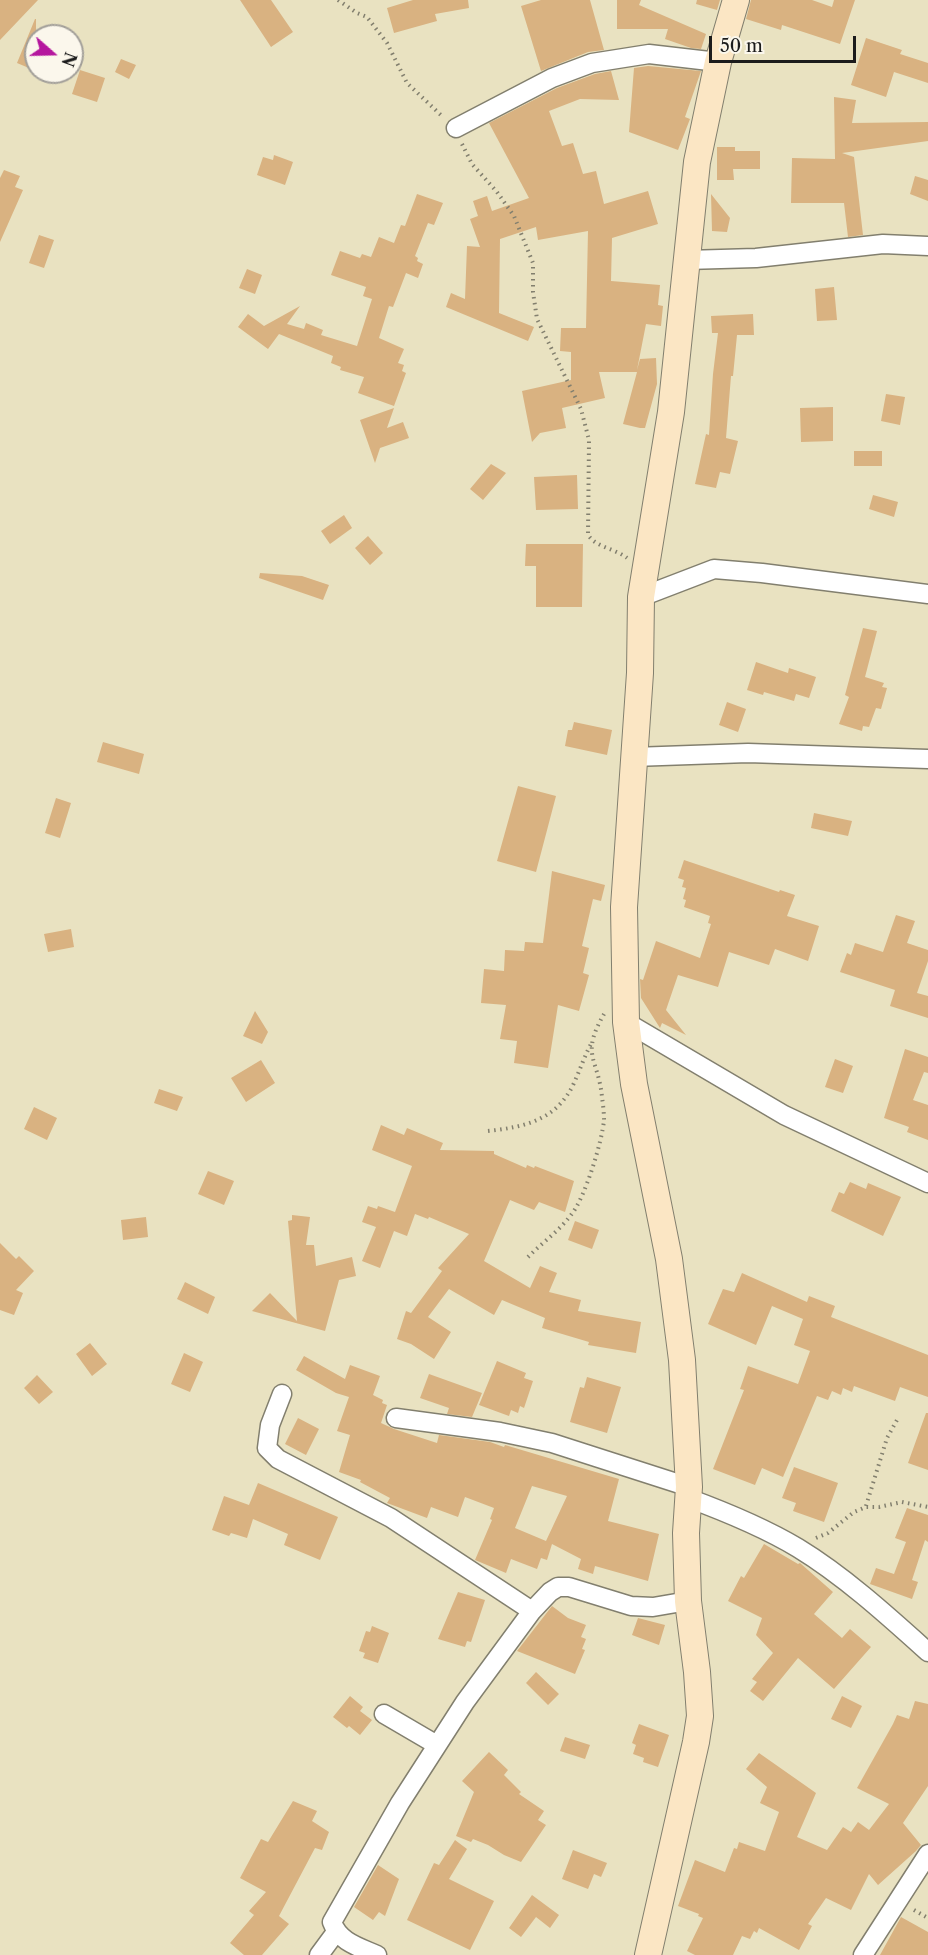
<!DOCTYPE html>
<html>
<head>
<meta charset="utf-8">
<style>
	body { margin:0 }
	#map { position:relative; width:928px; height:1955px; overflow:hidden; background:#e9e2c1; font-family:"Libre Caslon Text",serif }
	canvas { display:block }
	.north { position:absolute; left:24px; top:24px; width:60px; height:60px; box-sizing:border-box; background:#fbf7ec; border:2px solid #a29f99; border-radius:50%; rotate:110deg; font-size:16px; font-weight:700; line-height:24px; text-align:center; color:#1c1c1c }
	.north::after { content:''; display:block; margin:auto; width:21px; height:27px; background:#b5179e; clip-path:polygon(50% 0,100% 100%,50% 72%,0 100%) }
	.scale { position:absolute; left:709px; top:36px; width:147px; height:27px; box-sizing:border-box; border:3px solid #1c1c1c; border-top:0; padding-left:8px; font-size:18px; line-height:21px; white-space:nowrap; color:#1c1c1c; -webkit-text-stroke:4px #fbf7ec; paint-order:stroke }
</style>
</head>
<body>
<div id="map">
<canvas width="928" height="1955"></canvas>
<div class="north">N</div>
<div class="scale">50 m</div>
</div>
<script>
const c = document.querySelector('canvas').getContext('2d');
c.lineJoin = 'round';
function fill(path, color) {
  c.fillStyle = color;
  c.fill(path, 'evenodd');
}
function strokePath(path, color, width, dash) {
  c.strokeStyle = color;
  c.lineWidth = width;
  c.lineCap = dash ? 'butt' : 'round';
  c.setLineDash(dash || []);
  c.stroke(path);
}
const building = new Path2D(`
	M0,0h38l-38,40z
	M240,0h31l22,32 -22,15z
	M413,0h55l1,8 -34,6 2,7 -43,12 -7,-25z
	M541,0h49l14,50 -16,2 -47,19 -20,-65z
	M617,0h24l-2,5 67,29 -5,15 -10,-1 -26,-9 3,-10h-51z
	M697,0h23l-3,10 -21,-6z
	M751,0h61l20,7 2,-7h21l-15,44 -58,-19 -1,5 -35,-11z
	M35,19h1v52l-19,-8z
	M866,38l36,12 -2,4 28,9v20l-34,-11 -8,25 -35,-12z
	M121,59l15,6 -7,14 -14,-7z
	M648,66l53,5 -16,46 5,2 -12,31 -49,-18 5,-64z
	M80,70l25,8 -8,24 -25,-8z
	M611,71l8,29 -39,-1 -31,12 13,35 11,-3 10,31 13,-3 8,33 44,-13 10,33 -46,14 -1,43 49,4 -2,20 5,1 -2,20 -15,-2 -9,46 3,-11 16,-1 1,26 -12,44h-5l-17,-4 14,-52h-38l6,26 -43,10 4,20 -26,5 -8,9 -10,-51 49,-11v-28l-11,-1 1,-23h25l2,-97 -50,9 -2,-13 -36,12 -1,74 35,14 -6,14 -82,-34 5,-14 14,6 2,-53 13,1 -10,-28 8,-3 -5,-15 14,-5 5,15 37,-13 -40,-75 68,-35 38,-14z
	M834,97l22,3 -4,23 76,-1v19l-86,12 12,4 9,78 -15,2 -4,-34h-53l1,-45 43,1z
	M717,147h18v4h25v18h-27l1,11h-17z
	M274,155l19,7 -8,23 -28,-10 6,-18 10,3z
	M4,170l16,6 -5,11 8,3 -23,52v-64z
	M915,176l13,4v21l-18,-7z
	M417,194l26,9 -9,22 -6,-2 -13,33 3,2 -1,3 6,3 -5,14 -12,-5 -13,34 -4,-1 -10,32 25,11 -6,14 6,2 -2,6 4,2 -12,33 -36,-13 6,-16 -24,-7 1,-3 -10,-4 2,-7 -54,-22 -11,15 -30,-22 10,-13 16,12 36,-20 -13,18 17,5 2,-6 17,7 -2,5 36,11 15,-47 -9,-3 3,-9 -35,-12 9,-24 20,7 2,-4 9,3 8,-20 15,6 7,-18 4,1z
	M711,194l19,24 -3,14 -15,-1z
	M39,235l15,5 -10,28 -15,-5z
	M247,269l15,6 -7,19 -16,-6z
	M834,287l3,33 -20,1 -2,-32z
	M753,314l1,21h-17l-4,41h-2l-5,62 12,3 -8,33 -10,-2 -4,16 -21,-4 11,-50 3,1 4,-61 5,-41h-6l-1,-17z
	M886,394l19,3 -5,28 -19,-4z
	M833,407v34l-32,1 -1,-34z
	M394,408l-7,20 16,-6 6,16 -29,10 -5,15 -15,-43z
	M854,451h28v15h-28z
	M491,464l15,9 -23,27 -13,-11z
	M577,475l1,34 -42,1 -2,-33z
	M873,495l25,7 -4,15 -25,-8z
	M344,515l8,13 -22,16 -9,-13z
	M368,536l15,17 -13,12 -15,-17z
	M526,544h57l-1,63h-46v-41h-11z
	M260,573l42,3 27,9 -6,15 -64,-22z
	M863,628l14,3 -12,46 19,6 -2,4 5,1 -6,21 -5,-1 -7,19 -6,-1 -1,5 -23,-7 10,-27 -4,-2z
	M756,662l32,11 1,-5 27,9 -7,21 -13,-4 -2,7 -30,-9 -1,3 -16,-5z
	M727,702l19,7 -8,23 -19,-7z
	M574,722l38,8 -5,25 -42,-9 3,-16h4z
	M103,742l41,12 -5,20 -42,-12z
	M518,786l38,10 -20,76 -39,-11z
	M56,798l15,5 -11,35 -15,-5z
	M814,813l38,8 -4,15 -37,-8z
	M684,860l95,32 1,-2 15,5 -8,21 32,10 -11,35 -33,-12 -6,16 -40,-13 -11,35 -40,-12 -12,35 20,25 -24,-12 -2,5 -19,-30 -1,-19 3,1 13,-39 44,17 11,-34 -3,-1 2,-7 -26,-9 2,-7 -3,-1 3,-11 -4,-1 2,-7 -6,-2z
	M552,871l53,14 -4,16 -8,-2 -11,47 7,2 -6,25 6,2 -10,36 -21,-6 -10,63 -34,-5 3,-22 -17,-2 6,-34 -25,-2 3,-34 20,2 1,-21 19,1 1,-9 18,1z
	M896,915l19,6 -8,22 21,7v11l-11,32 11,3v22l-38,-12 5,-16 -55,-18 7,-19 4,2 4,-12 28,9z
	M71,929l3,18 -26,5 -4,-18z
	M255,1011l13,21 -6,12 -19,-8z
	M905,1049l23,8v16l-4,-1 -11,28 15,5v35l-21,-8 2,-5 -25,-9z
	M835,1059l18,7 -10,27 -18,-6z
	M261,1060l14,23 -29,19 -15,-24z
	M159,1089l24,8 -6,14 -23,-8z
	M34,1107l23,11 -10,22 -23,-11z
	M381,1125l23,10 3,-7 36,15 -3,7 54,1v3l32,14 1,-3 7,3 1,-2 39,15 -9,31 -26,-10 -5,8 -24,-10 -26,61 46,27 10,-22 17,7 -8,19 32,8 -3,11 63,11 -5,31 -48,-8 1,-3 -47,-14 3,-10 -43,-18 -8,15 -45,-26 -21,28 23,15 -17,27 -23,-15 -14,-5 9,-28 5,2 31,-42 -4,-3 31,-34 -40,-17 -1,2 -13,-5 -8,22 -13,-5 -14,37 -18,-7 14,-34 -14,-5 6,-16 9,3 1,-3 17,6 17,-46 -40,-16z
	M208,1171l26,10 -10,24 -26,-11z
	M850,1182l16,7 2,-6 33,14 -18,39 -52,-25 8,-19 5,2z
	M292,1215l18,2 -4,28h8l2,21 36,-9 4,19 -17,4 -14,51 -73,-20 18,-18 27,28 -9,-100 4,-1z
	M146,1217l2,20 -25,3 -2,-20z
	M575,1221l24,9 -7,19 -24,-9z
	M0,1243l16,16 3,-3 15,15 -18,19 7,3 -9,22 -14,-5z
	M742,1273l65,29 2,-6 26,10 -4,11 97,38v42l-28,-10 -5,14 -41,-15 -2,6 -9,-4 -2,7 -9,-4 -4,9 -11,-4 -34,81 -21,-9 -7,17 -42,-16 31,-79 -4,-1 8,-23 50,18 12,-33 -16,-6 9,-26 -31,-13 -16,39 -48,-21 15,-35 11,3z
	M185,1282l30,15 -7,17 -31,-15z
	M90,1343l17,21 -15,12 -16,-22z
	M184,1353l19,9 -13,30 -19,-8z
	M304,1356l41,23 5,-14 30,11 -7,19 10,5 -1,3 5,2 -6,18 13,6 43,14 2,-8 51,7 14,5 1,-2 114,34 -11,42 51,13 -11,47 -53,-15 -2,8 -15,-5 3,-10 -29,-15 -5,16 -6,-2 -4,11 -26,-10 -5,14 -31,-13 17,-40 -2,-1 4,-11 -29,-11 -7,20 -27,-10 -4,11 -40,-15 3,-5 -30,-16 1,-2 -22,-8 11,-37 -13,-4 12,-34 -13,-4 -40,-23zM532,1486l35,10 -21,45 -31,-13z
	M497,1361l29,12 -2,5 9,3 -9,27 -4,-2 -2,7 -7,-3 -2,6 -30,-11z
	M429,1374l53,19 -10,24 -25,-3 2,-6 -29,-10z
	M37,1375l16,17 -14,12 -15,-16z
	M587,1377l34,10 -14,46 -37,-11 10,-35 4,1z
	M926,1413h2v57l-20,-7z
	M298,1418l21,11 -13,26 -21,-11z
	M794,1467l44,16 -14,39 -31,-11 3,-8 -14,-5z
	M258,1483l80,34 -18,43 -36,-15 4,-11 -35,-15 -6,19 -16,-5 -2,3 -17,-6 12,-34 25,9z
	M907,1508l21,7v27l-3,-2 -13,40 6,2 -6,17 -42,-15 6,-16 18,6 12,-32 -11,-4z
	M764,1544l34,20 2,-1 33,29 -19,22 28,24 8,-9 21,18 -37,42 -36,-31 -35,43 -13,-10 7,-9 -5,-3 21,-26 -17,-18 6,-17 -34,-17 13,-25 3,2z
	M458,1592l27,8 -14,42 -4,-1 -2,6 -27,-8z
	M552,1606l16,12 18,7 -5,12 5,2 -4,10 3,1 -10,24 -58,-23z
	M638,1618l27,7 -6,20 -27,-10z
	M372,1626l17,7 -11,30 -15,-5 2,-5 -6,-2 7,-20 4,1z
	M536,1672l23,22 -11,11 -22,-22z
	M350,1696l13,11 -3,4 12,9 -12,15 -11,-9 -2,2 -14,-11z
	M842,1696l20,10 -11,22 -20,-9z
	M915,1701l13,3v82l-25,37 18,22 -5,6 -38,34 -9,-11 -18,36 -25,-12 -18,26 4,2 -13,24 -40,-22 -2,5 -3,-2 -4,8 -8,-3 -9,19h-38l-8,-4 16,-33 -5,-2 1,-2 -21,-8 17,-46 30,12 9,-24 3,1 2,-7 26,9 14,-39 -19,-9 7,-16 -21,-18 13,-16 57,40 -19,44 30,13 16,-23 8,5 7,-10 11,8 20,-26 -32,-16 36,-64 4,-9 12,4z
	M639,1724l30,11 -11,32 -15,-5 1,-4 -11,-4 3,-9 -4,-2z
	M565,1737l25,8 -5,14 -25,-8z
	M489,1752l19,18 -4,5 17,17 -2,2 25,17 -6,9 8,5 -25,37 -17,-7 -16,-10 -15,-6 -2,3 -15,-6 18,-44 -12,-11z
	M293,1801l24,10 -5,10 17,11 -7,18 -7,-2 -36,68 10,8 -27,31h-18l-14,-12 24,-28 -5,-4 17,-19 -26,-14 21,-39 7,3z
	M455,1840l12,9 -18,30 45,22 -24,49 -63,-30 27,-57 5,2z
	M573,1850l34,13 -6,14 -7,-3 -6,15 -26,-10z
	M378,1865l21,14 -14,37 -6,-4 -6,8 -19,-13z
	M532,1895l27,20 -9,13 -14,-11 -15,20 -12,-9z
	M901,1917l27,15v23h-48z`);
const path = new Path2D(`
	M338,0l19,13 10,4 20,26 20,40 36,34
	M462,144l10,20 25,28 17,24 19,47v29l4,27 44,90 8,31 -1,95c9,13 26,13 39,23
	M488,1131c37,-4 69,-11 86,-48 6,-13 10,-26 17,-39
	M528,1257c14,-14 31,-26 43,-42 14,-17 31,-73 33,-95 0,-7 -1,-16 -2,-23 -4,-40 -22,-41 2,-83
	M866,1506l21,-68 10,-18
	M816,1538l12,-5 26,-21 12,-5h13l23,-5 26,5
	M914,1910l14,8`);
const street = new Path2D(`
	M456,128l96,-50 40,-15 57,-9 69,8
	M686,260l70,-2 127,-14 45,2
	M641,597l73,-28 48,4 166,21
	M633,757l115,-4 180,6
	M626,1022l158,93 144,68
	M282,1394l-12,31 -3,23 11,11 113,59 141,93
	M396,1418l104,14 52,11 137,44
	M688,1498c38,14 75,29 110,50 46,28 90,68 130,104
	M384,1714l53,31
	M319,1955l17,-23
	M377,1955c-18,-8 -38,-13 -45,-33l68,-119 65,-101 67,-91 18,-19 8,-5h11l62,19 22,1 35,-6
	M863,1955l65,-101`);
const secondary = new Path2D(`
	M648,1955l48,-213 4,-26 -3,-44 -9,-71 -2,-68 3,-46 -7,-127 -13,-101 -35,-175 -8,-62 -2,-115 16,-234 1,-76 30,-185 26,-250 21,-100 18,-62`);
fill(building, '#d9b281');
strokePath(street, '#827f6e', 21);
strokePath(secondary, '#827f6e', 28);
strokePath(path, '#827f6e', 4, [1.5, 4.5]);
strokePath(street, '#fff', 18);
strokePath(secondary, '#fbe6c4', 26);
</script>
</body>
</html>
